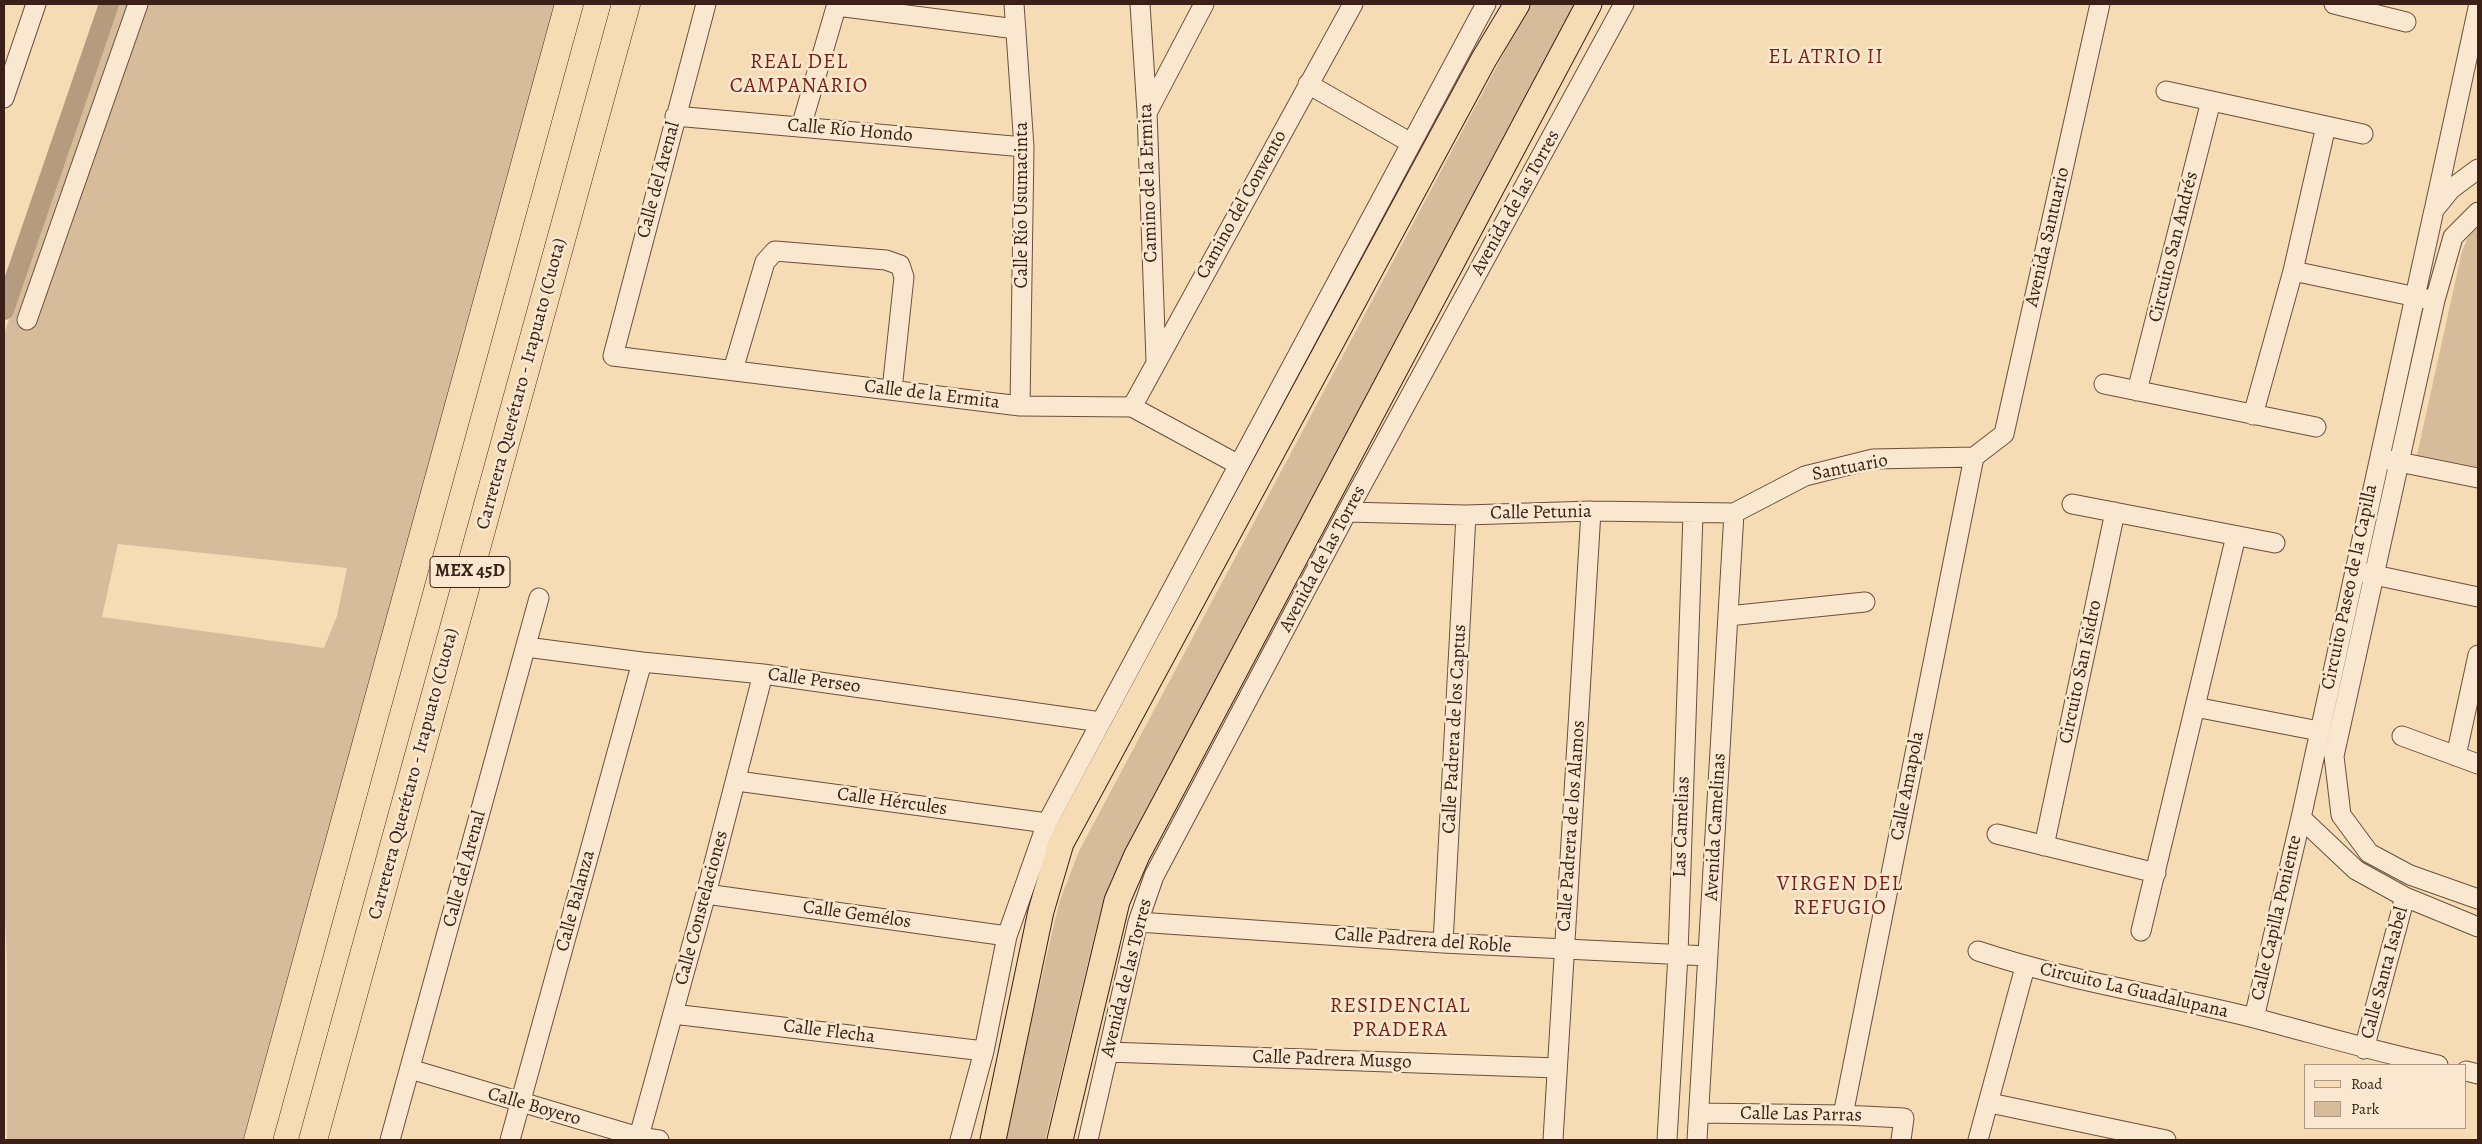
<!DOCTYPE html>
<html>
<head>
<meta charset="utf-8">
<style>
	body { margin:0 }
	#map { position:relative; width:2482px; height:1144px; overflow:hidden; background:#f6dcb5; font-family:Alegreya,serif }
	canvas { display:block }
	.frame { position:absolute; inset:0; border:5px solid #3b2017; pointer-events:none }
	.legend { position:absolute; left:2304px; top:1064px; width:162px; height:65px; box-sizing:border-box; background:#f9e8cf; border:1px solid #ad9885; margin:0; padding:6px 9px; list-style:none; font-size:15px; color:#3b2017 }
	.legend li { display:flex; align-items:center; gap:10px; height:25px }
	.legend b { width:25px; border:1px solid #ad9885 }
</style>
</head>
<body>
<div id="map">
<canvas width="2482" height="1144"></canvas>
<div class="frame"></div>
<ul class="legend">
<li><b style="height:6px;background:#f6dcb5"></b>Road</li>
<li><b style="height:14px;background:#d6bc9a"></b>Park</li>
</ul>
</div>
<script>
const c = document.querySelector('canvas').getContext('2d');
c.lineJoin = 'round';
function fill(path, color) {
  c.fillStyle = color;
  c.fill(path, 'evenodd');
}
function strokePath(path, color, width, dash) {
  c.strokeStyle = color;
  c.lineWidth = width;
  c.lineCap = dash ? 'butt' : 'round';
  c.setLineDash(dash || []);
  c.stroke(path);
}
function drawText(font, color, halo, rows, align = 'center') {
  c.font = font + ' Alegreya,serif';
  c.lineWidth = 5;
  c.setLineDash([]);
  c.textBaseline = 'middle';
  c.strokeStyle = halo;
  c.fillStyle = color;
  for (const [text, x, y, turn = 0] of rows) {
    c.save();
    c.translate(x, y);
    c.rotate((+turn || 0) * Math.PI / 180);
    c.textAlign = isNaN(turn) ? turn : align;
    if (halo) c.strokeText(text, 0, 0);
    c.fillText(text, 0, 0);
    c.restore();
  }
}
const green = new Path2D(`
	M119,4h437l-313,1136h-236v-172l-3,-80v-554zM118,544l229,24 -10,48 -13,32 -222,-31z
	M1530,4h47l-75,136 -389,736 -14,41 -54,223h-41l55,-237 20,-52z
	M2478,227v240l-61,-12 45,-204 8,-18z`);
const canal = new Path2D(`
	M4,310l105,-306`);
const minor = new Path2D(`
	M706,4l-93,352 407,50 112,1 107,58
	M1014,4l10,143 -4,259
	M1140,4l7,108 9,249
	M2334,4l72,18
	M837,6l179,23
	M1308,84l103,59
	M2166,91l197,43
	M4,98l32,-94
	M1148,111l56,-107
	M675,116l349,31
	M801,127l36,-123
	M2478,169l-27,20 -17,21 -133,608 55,52 49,27 73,30
	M2435,206l43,-198
	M2478,212l-25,25 -18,63 -101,456 7,59 28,38 41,22 68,24
	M2293,271l133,28
	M27,320l111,-316
	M733,370l32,-108 10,-11 111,9 14,5 4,12 -12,113
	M2104,384l212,43
	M2137,391l74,-290
	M1132,407l221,-403
	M2253,415l40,-144 33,-145
	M1974,457l30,-23 96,-430
	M2389,460l89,18
	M2072,504l203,39
	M1347,512l119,3 125,-4 143,2 71,-37 68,-17 101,-2
	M2365,573l113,24
	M1728,616l137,-14
	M526,647l116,15 121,12 338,48
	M2195,707l124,24
	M2402,736l76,28
	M2456,756l22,-101
	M737,781l310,42
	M1997,834l159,39
	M2044,846l71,-334
	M706,894l301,42
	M1138,922l305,21 265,13
	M2141,931l95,-395
	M1443,943l23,-428
	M1978,951c90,30 184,44 276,67 62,16 122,34 184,47
	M673,1014l311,37
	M2254,1018l47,-200
	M2364,1049l41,-152
	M1108,1052l449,16
	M410,1069l229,68 20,3
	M2466,1071l12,3
	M1990,1103l176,37
	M1699,1113l144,2 61,3 -3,22
	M1843,1115l131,-658
	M390,1140l149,-542
	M510,1140l132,-478
	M638,1140l68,-246 57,-220
	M960,1140l24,-89 23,-115 40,-113 439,-819
	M1088,1140l50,-218 16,-46 193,-364 277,-508
	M1553,1140l38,-629
	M1667,1140l11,-185 15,-441
	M1697,1140l37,-627
	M1978,1140l47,-173`);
const major = new Path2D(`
	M993,1140l48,-229 20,-68 423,-784 33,-55
	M1060,1140l57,-239 20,-46 452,-851`);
const highway = new Path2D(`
	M258,1140l311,-1136
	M313,1140l313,-1136`);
const shields = [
	[470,572,80]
];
const shieldNames = [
	["MEX 45D",470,572]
];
const streetNames = [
	["Calle Río Hondo",850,131,5],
	["Calle del Arenal",659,180,-75],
	["Camino de la Ermita",1149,183,-92],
	["Avenida de las Torres",1516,203,-61],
	["Calle Río Usumacinta",1022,205,-90],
	["Camino del Convento",1242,205,-61],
	["Avenida Santuario",2048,237,-77],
	["Circuito San Andrés",2174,247,-76],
	["Carretera Querétaro - Irapuato (Cuota)",522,384,-75],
	["Calle de la Ermita",932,395,7],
	["Santuario",1850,468,-11],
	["Calle Petunia",1541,513,-1],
	["Avenida de las Torres",1323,559,-62],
	["Circuito Paseo de la Capilla",2350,587,-78],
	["Circuito San Isidro",2081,672,-78],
	["Calle Perseo",814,681,8],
	["Calle Padrera de los Captus",1455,729,-87],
	["Carretera Querétaro - Irapuato (Cuota)",414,774,-75],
	["Calle Amapola",1908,786,-79],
	["Calle Hércules",892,802,8],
	["Calle Padrera de los Alamos",1572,826,-86],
	["Las Camelias",1682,827,-88],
	["Avenida Camelinas",1716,827,-87],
	["Calle del Arenal",465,869,-75],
	["Calle Balanza",576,901,-75],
	["Calle Constelaciones",702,908,-75],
	["Calle Gemélos",857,915,8],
	["Calle Capilla Poniente",2277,918,-77],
	["Calle Padrera del Roble",1423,941,4],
	["Calle Santa Isabel",2385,973,-75],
	["Avenida de las Torres",1127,978,-76],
	["Circuito La Guadalupana",2134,991,13],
	["Calle Flecha",829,1032,7],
	["Calle Padrera Musgo",1332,1060,2],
	["Calle Boyero",534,1107,16],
	["Calle Las Parras",1801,1115,1]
];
const quarterNames = [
	["EL ATRIO II",1826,58],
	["REAL DEL",799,63],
	["CAMPANARIO",799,87],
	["VIRGEN DEL",1840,885],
	["REFUGIO",1840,909],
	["RESIDENCIAL",1400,1007],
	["PRADERA",1400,1031]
];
fill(green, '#d6bc9a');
strokePath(canal, '#b69c7f', 20);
strokePath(minor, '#6a4f3e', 21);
strokePath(major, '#3b2017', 27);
strokePath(highway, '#3b2017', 29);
strokePath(minor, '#f9e8cf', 19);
strokePath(major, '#f6dcb5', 25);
strokePath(highway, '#f6dcb5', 28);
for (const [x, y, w] of shields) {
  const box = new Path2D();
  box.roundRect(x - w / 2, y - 15.5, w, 31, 4);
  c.fillStyle = '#f9e8cf';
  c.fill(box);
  strokePath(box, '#3b2017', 1);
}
drawText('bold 18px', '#3b2017', null, shieldNames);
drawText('19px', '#3b2017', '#f9e8cf', streetNames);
c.letterSpacing = '1px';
drawText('21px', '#7a1f14', '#f9e8cf', quarterNames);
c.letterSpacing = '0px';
</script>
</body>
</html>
